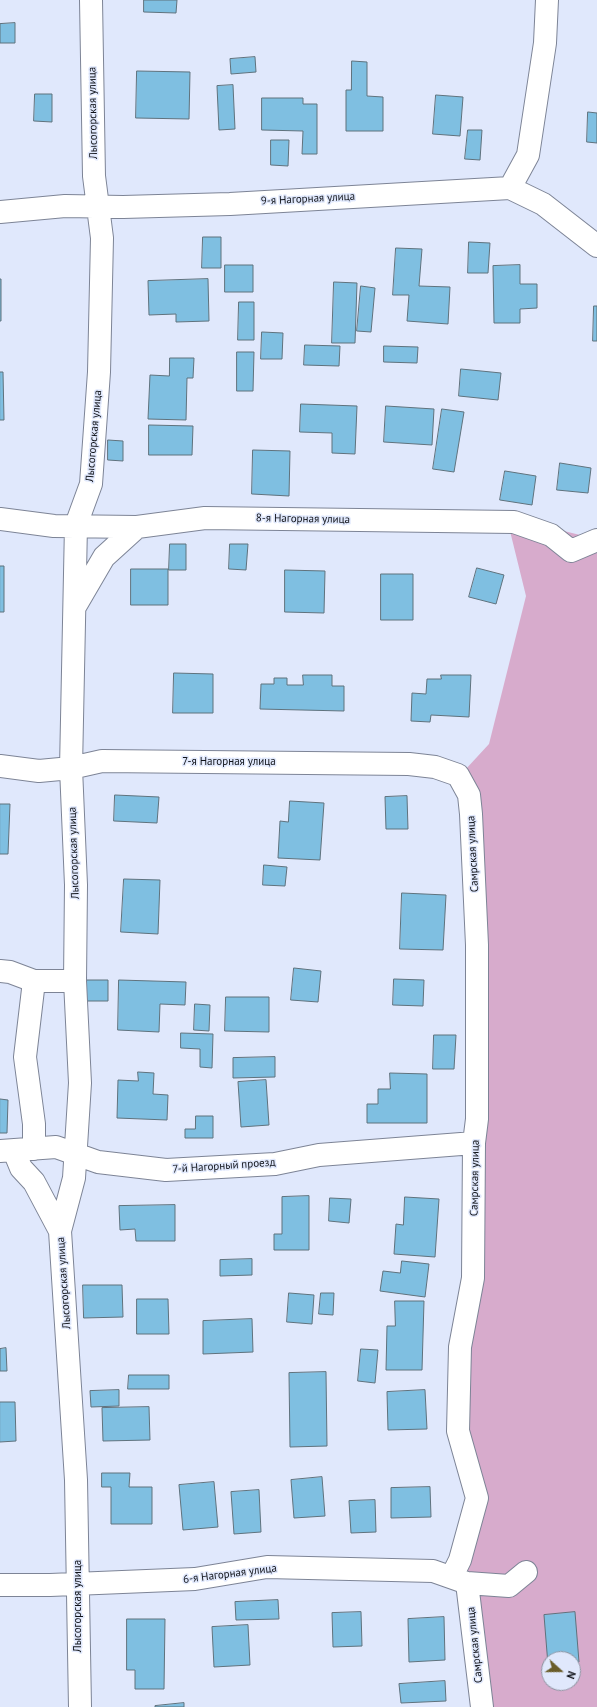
<!DOCTYPE html>
<html>
<head>
<meta charset="utf-8">
<style>
	body { margin:0 }
	#map { position:relative; width:597px; height:1707px; overflow:hidden; background:#e0e8fc; font-family:"PT Sans",sans-serif }
	canvas { display:block }
	.north { position:absolute; left:541px; top:1651px; width:40px; height:40px; box-sizing:border-box; background:#e0e8fc; border:1px solid #8d93a1; border-radius:50%; rotate:111deg; font-size:11px; font-weight:700; line-height:16px; text-align:center; color:#101319 }
	.north::after { content:''; display:block; margin:auto; width:14px; height:18px; background:#695c29; clip-path:polygon(50% 0,100% 100%,50% 72%,0 100%) }
</style>
</head>
<body>
<div id="map">
<canvas width="597" height="1707"></canvas>
<div class="north">N</div>
</div>
<script>
const c = document.querySelector('canvas').getContext('2d');
c.lineJoin = 'round';
function fill(path, color) {
  c.fillStyle = color;
  c.fill(path, 'evenodd');
}
function strokePath(path, color, width, dash) {
  c.strokeStyle = color;
  c.lineWidth = width;
  c.lineCap = dash ? 'butt' : 'round';
  c.setLineDash(dash || []);
  c.stroke(path);
}
function drawText(font, color, halo, rows, align = 'center') {
  c.font = font + ' "PT Sans",sans-serif';
  c.lineWidth = 3;
  c.setLineDash([]);
  c.textBaseline = 'middle';
  c.strokeStyle = halo;
  c.fillStyle = color;
  for (const [text, x, y, turn = 0] of rows) {
    c.save();
    c.translate(x, y);
    c.rotate((+turn || 0) * Math.PI / 180);
    c.textAlign = isNaN(turn) ? turn : align;
    if (halo) c.strokeText(text, 0, 0);
    c.fillText(text, 0, 0);
    c.restore();
  }
}
const green = new Path2D(`
	M552,528l28,7 17,-4v1176h-110l-23,-141 19,-70 -19,-67 13,-150 -12,-509 24,-26 37,-148 -16,-65zM549,1659h24v24h-24z`);
const building = new Path2D(`
	M144,0h33l-1,13 -32,-1z
	M15,23v20h-15v-19z
	M255,57l1,15 -25,2 -1,-15z
	M352,61l15,1v34l16,1v34h-37v-41h5z
	M137,71l53,1 -1,47 -53,-1z
	M233,85l2,44 -16,1 -2,-44z
	M35,94h17v28l-18,-1z
	M436,95l27,2 -3,39 -27,-2z
	M262,98h41v6h14v50h-15l1,-23 -41,-1z
	M588,112l9,1v30l-10,-1z
	M468,130h14l-2,30 -15,-1z
	M271,140h18l-1,26 -17,-1z
	M203,237h18v31h-19z
	M469,242l21,1 -2,30h-20z
	M396,248l26,1 -3,37 31,1 -2,37 -41,-3 2,-26h-16z
	M225,265h28v27h-28z
	M520,265v19h17v24l-17,1v14h-26l-1,-57z
	M0,279h1v42h-1z
	M208,279l1,42 -33,1v-8l-27,1 -1,-34z
	M334,282l23,1 -2,60h-23z
	M361,286l14,2 -4,44 -14,-1z
	M239,302h15v38h-16z
	M594,306h3v35h-4z
	M262,332l21,1 -1,26h-21z
	M305,345l35,1 -1,20 -35,-1z
	M384,346l34,1 -1,16 -33,-1z
	M237,352h17l-1,39h-16z
	M170,358h24l-1,20h-6l-1,42 -38,-1 2,-44 19,1z
	M461,369l40,4 -3,27 -39,-4z
	M0,372h3l1,48h-4z
	M301,404l56,2 -2,48 -23,-1v-20l-32,-1z
	M386,406l48,3 -2,36 -48,-3z
	M442,409l22,3 -10,60 -21,-3z
	M149,425l44,1 -1,29h-43z
	M108,440l15,1v20l-15,-1z
	M253,450l37,1 -1,45 -37,-2z
	M560,463l31,5 -3,25 -31,-3z
	M505,471l31,5 -4,29 -32,-5z
	M170,544h16v26h-17z
	M230,544h18l-2,26 -17,-1z
	M0,566h4v46h-4z
	M477,568l27,7 -8,29 -27,-7z
	M131,569h37v36h-37z
	M285,570l40,1 -1,42 -39,-1z
	M381,574h32v46h-32z
	M174,673l39,1v39h-40z
	M303,675h29v11h12v25l-84,-2 1,-25h13v-6h13v7h16z
	M441,675h30l-2,42 -38,-2 -1,7 -19,-1 1,-28 14,1 1,-15h14z
	M115,795l44,2 -2,26 -43,-2z
	M407,796l1,33h-22l-1,-32z
	M290,801l34,2 -4,57 -42,-2 2,-37 8,1z
	M0,804h10l-2,50h-8z
	M264,865l23,2 -2,19 -22,-1z
	M124,879l36,1 -2,54 -37,-2z
	M402,893l44,2 -3,55 -43,-1z
	M294,968l27,3 -3,31 -27,-2z
	M394,979l30,1 -1,26 -30,-1z
	M87,980h21v21h-22z
	M119,980l67,2 -1,23 -25,-1 -1,28 -41,-2z
	M226,997h43v35l-44,-1z
	M195,1004l15,1 -1,26 -15,-1z
	M181,1033l32,1 -1,34 -12,-1v-18l-19,-1z
	M434,1035h22l-2,34h-21z
	M275,1057v20l-42,1v-20z
	M138,1072l16,1 -1,21 15,1 -1,25 -50,-2 1,-38 20,1z
	M390,1073l37,1v49h-60v-19h11v-15h12z
	M266,1080l3,45 -28,2 -3,-45z
	M0,1099l8,1 -1,33h-7z
	M196,1116h17v22h-28v-9h10z
	M309,1196v54h-35v-16h8v-37z
	M405,1197l34,2 -4,58 -41,-3 2,-30 7,1z
	M330,1198l21,1 -2,24 -20,-2z
	M175,1205v36h-39l-1,-12 -15,1 -1,-24z
	M252,1259v16l-32,1v-16z
	M402,1261l27,3 -4,33 -45,-6 3,-20 17,2z
	M83,1285h39l1,32 -39,1z
	M289,1293l25,2 -2,29 -25,-2z
	M321,1293h13l-1,22 -14,-1z
	M137,1299h31l1,35h-32z
	M395,1301h29l-2,69h-36l1,-44h8z
	M252,1319l1,33 -50,2v-33z
	M6,1348l1,23h-7v-22z
	M361,1349l17,1 -3,33 -17,-2z
	M326,1372l1,74 -37,1 -1,-74z
	M129,1375h40v14h-41z
	M119,1390v16l-28,1 -1,-16z
	M425,1390l2,39 -39,1 -1,-38z
	M0,1402h15l1,39 -16,1z
	M149,1407l1,33 -47,1 -1,-33z
	M102,1473h28l-1,14h23v37h-41v-37h-9z
	M322,1477l3,39 -31,2 -3,-38z
	M214,1482l4,45 -35,3 -4,-45z
	M430,1487l1,30 -40,1v-30z
	M259,1490l2,42 -27,2 -3,-42z
	M375,1500l1,32 -25,1 -2,-32z
	M278,1600l1,19 -43,1 -1,-18z
	M361,1612l1,34 -29,1 -1,-34z
	M575,1612l4,50 -6,1v-4h-24l-1,6 -4,-50z
	M444,1617l1,43 -36,2 -1,-43z
	M127,1619h38l-1,70h-29v-19h-8z
	M248,1625l2,40 -36,2 -2,-40z
	M445,1681l1,20 -45,2 -2,-19z
	M184,1703v4h-29v-1z`);
const minor = new Path2D(`
	M510,188l18,-33 17,-112 2,-43
	M0,212l65,-6 58,1 107,-3 280,-16 33,16 54,42
	M0,519l54,7 83,1 68,-9 309,4 37,13 20,16 26,-11
	M76,605l28,-48 33,-30
	M0,766l39,5 32,-3 31,-7 307,3 26,3 23,8 11,20 2,19 6,131v174l-3,24 -1,135 -13,69 -2,84 19,67 -17,62 -8,16
	M0,971l10,1 24,9h41
	M34,1149v-25l-9,-67 9,-76
	M0,1151l56,-4 42,15 68,8 109,-6 44,-9 155,-12
	M14,1151l7,17 13,14 26,49
	M467,1583l15,124
	M0,1585h50l145,-6 72,-12 166,4 34,12 42,3 17,-14
	M80,1707l-4,-227 -16,-249 14,-53 6,-95 -5,-102 1,-96 -5,-117 5,-243 15,-41 8,-112 3,-134 -8,-62 -3,-176`);
const streetNames = [
	["Лысогорская улица",93,113,-91],
	["9-я Нагорная улица",308,199,-3],
	["Лысогорская улица",94,436,-85],
	["8-я Нагорная улица",303,519,1],
	["7-я Нагорная улица",229,762],
	["Лысогорская улица",74,853,-92],
	["Самрская улица",473,854,-93],
	["7-й Нагорный проезд",224,1166,-4],
	["Самрская улица",475,1178,-89],
	["Лысогорская улица",64,1283,-94],
	["6-я Нагорная улица",230,1574,-7],
	["Лысогорская улица",78,1606,-90],
	["Самрская улица",475,1645,-96]
];
fill(green, '#d7abcc');
fill(building, '#7fbfe1');
strokePath(building, '#5f727d', 1);
strokePath(minor, '#7d8496', 24);
strokePath(minor, '#fff', 22);
drawText('11px', '#101319', '#e0e8fc', streetNames);
</script>
</body>
</html>
